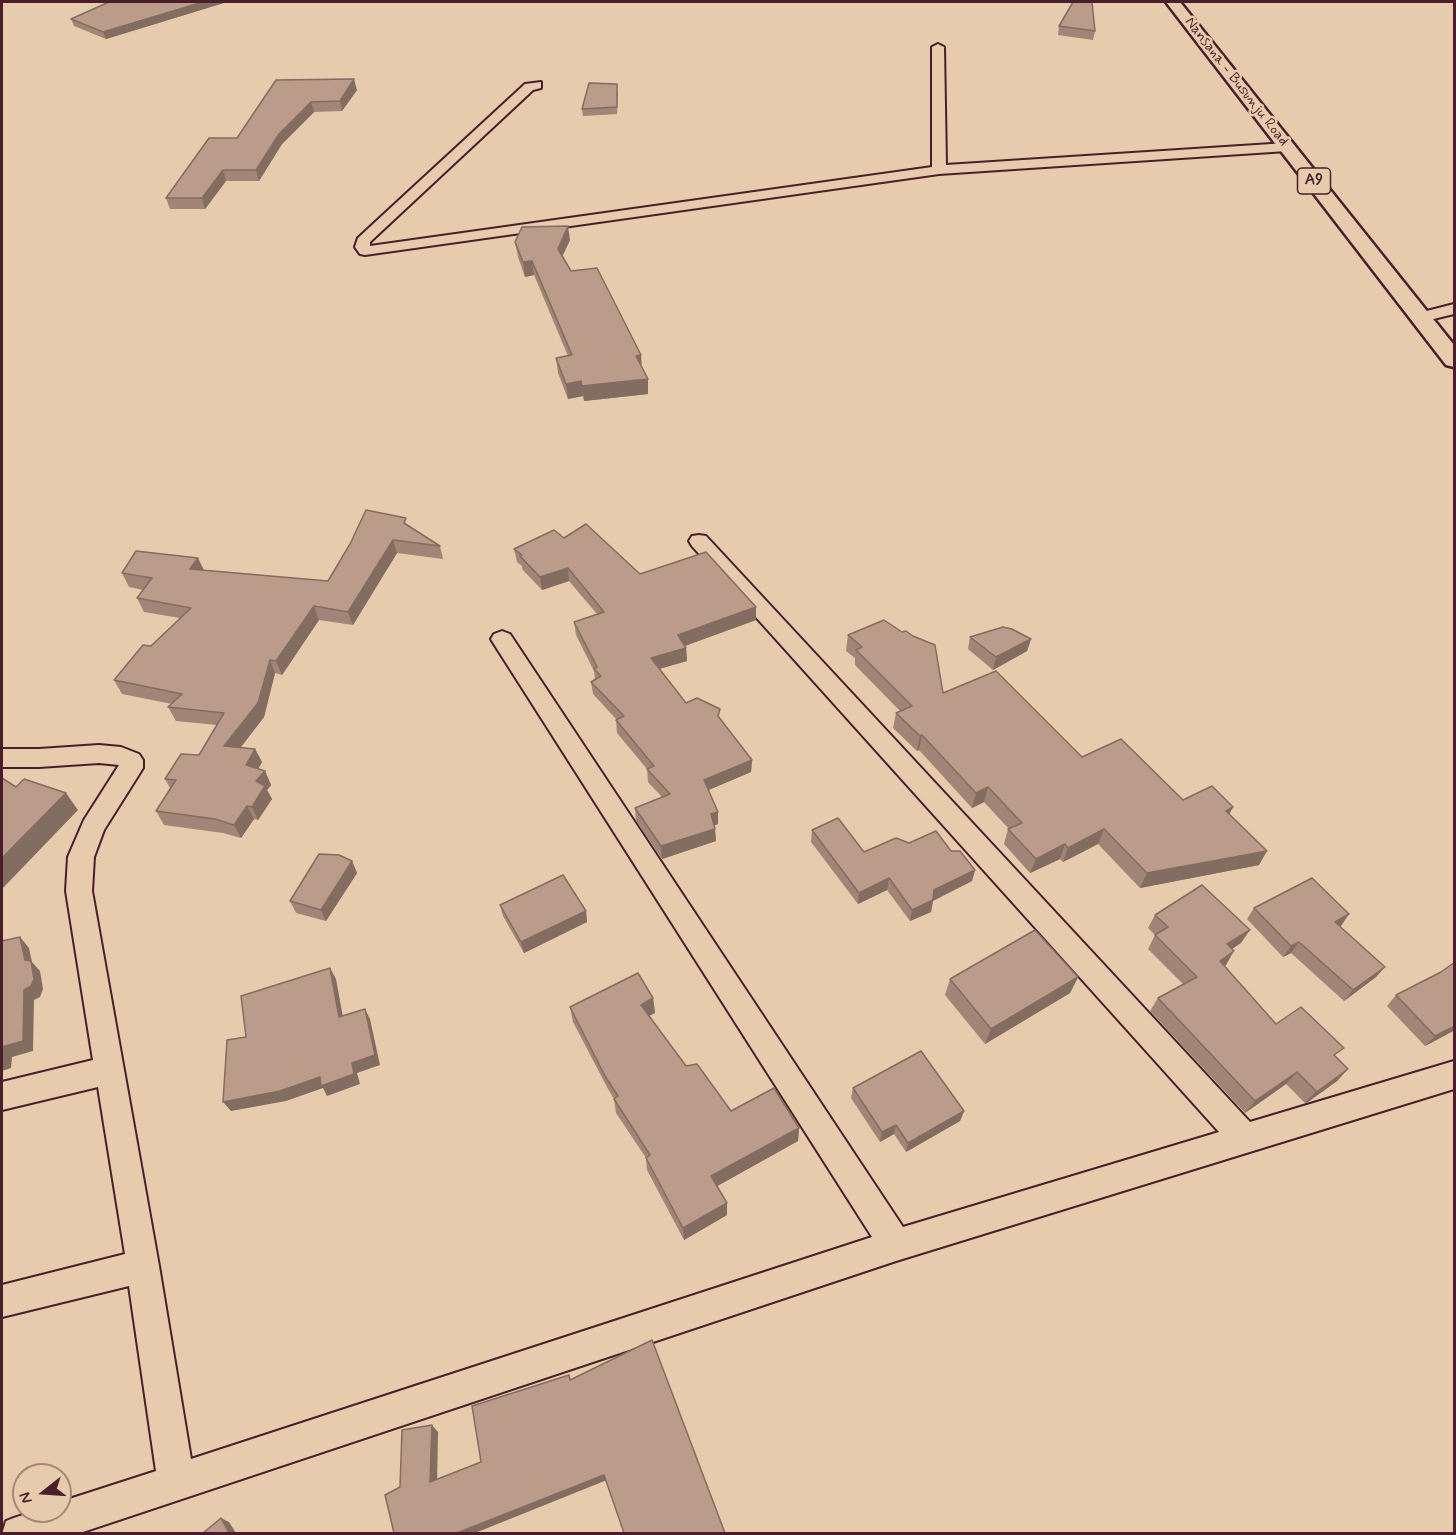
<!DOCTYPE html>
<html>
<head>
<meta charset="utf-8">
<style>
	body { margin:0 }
	#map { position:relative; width:1456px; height:1535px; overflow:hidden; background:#e6cbad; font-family:Mynerve,sans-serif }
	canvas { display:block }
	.frame { position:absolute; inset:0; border:3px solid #4a1f2b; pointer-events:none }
	.north { position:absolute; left:12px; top:1463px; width:60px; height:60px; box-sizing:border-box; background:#e6cbad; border:2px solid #a88679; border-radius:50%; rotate:253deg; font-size:16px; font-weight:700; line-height:24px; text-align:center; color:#4a1f2b }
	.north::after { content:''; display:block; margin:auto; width:21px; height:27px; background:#4a1f2b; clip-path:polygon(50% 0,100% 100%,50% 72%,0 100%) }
</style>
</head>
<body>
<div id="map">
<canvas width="1456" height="1535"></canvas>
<div class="frame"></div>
<div class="north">N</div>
</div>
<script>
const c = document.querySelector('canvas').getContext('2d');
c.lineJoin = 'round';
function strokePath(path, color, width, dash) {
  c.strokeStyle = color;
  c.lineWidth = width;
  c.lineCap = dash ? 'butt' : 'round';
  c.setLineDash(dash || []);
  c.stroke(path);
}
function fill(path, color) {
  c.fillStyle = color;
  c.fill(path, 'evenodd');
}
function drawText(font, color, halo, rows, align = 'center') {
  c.font = font + ' Mynerve,sans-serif';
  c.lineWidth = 5;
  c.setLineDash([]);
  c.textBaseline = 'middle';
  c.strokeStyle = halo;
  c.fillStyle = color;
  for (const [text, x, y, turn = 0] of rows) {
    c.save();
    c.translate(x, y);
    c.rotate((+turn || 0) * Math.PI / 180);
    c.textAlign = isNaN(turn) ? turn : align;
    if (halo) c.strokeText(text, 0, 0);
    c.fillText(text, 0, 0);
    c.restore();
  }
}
const street = new Path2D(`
	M938,44l6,3 2,118 341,-22 7,4 -7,4 -348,23 -574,81 -5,-1 -5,-7 3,-9 167,-154 16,-2v6l-8,2 -163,152v4l562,-79v-120z
	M1454,304v10l-33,8 -8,-5 2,-3z
	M699,535l7,1 544,586 204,-61v28l-558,172 -819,273h-75l4,-13c19,-8 34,-10 54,-10v-9l96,-31 -27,-185 -127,31v-32l123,-31 -27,-167 -96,23v-28l91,-22 -27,-169 2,-34 16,-37 35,-55 -20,-2 -60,4h-37v-18h37l60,-4 22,2 18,7 4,6v8l-39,62 -10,27 -2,34 67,375 32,193 681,-222 -378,-593 -3,-5 3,-5 8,-3 8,3 393,593 316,-95 -527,-586 -3,-5 3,-5z`);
const primary = new Path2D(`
	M1166,2h14l274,343v22l-8,-2z`);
const wall = new Path2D(`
	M109,2h118l-121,37 -32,-13 -3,-7z
	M1059,26l36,5 -2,9 -35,-5z
	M276,80l81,10 -15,21 -28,1 -32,32 -23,37h-33l-21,28h-35l-4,-11 71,-60z
	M618,91l-1,23 -34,2 -1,-7z
	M570,240l-8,17 9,14 71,96 6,12v15l-64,7 -1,-5 -15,3 -10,-26 -2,-15 12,-2 -34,-81 -9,2 -7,-20 -3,-15z
	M407,525l33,21 3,13 -46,-6 -44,72 -34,-5 -37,55 -7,-2 -11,44 -24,31 15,1 7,13 -4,7 7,2 6,14 -4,5 5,9 -14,21 -4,-1 -13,19 -18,-5 -59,-8 -8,-14 14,-23 -5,-9 34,-24 18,-30 -41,-4 -8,-14 4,-3 -50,-10 -8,-14 66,-62 -36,-6 -7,-14 6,-8 -14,-3 -7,-14 82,-3 124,11z
	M564,538l76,36 116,33v13l-71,26 1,2 1,13 -28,8 27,34 34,16 32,41 -1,12 -43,18 10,22v12l-4,1 2,16 -54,18 -26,-38 -1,-13 27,-11 -14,-15 -1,-13 -30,-36 -1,-13h1l-24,-26 -2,-12 4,-3 -1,-8 -18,-36 -2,-13 23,-8 -28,-33 -27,9 -20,-21v-3l-5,-4 -3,-13z
	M848,635l95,58 139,64 101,43 46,15 30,50 -119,23 -42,-44 -35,18 -3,-3 -30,14 -26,-29 4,-15h1l-25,-27 -12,6 -53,-58 -2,1 -24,-23 3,-15 4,-2 -45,-46v-7l-9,-7z
	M970,637l61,2 -4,12 -34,19 -25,-21z
	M812,830l52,22 45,-9 42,8 24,19 -3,11 -39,19 -2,12 -21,9 -23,-31 -29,14 -47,-62z
	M352,861l5,12 -31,48 -30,-8 -6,-12z
	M500,905l86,6 1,11 -63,31 -21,-37z
	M1254,908l95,6 -10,12 46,41 -9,10 -32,24 -53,-48 -8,4 -36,-38z
	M1155,915l86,28 -9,6 -6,16 -2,1 52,58 60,33 12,12 -11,12 -29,21 -3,1 -19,-19 -41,29 -95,-102 8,-13 25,-14 -35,-35 7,-14 -7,-7z
	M1078,977l-8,16 -85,51 -40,-49 5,-16z
	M1396,995l59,35 -30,16 -38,-40z
	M653,998l2,15 -6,3 37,50 45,45 68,17 -1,13 -81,45 10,29 -43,25 -37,-70 -1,-12 -30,-45 -2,-14 -6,-10 -35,-67 -3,-15z
	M853,1088l111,23 -4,10 -54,31 -12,-18 -14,8 -29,-44z`);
const shadedWall = new Path2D(`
	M203,2h24l-121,37 -3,-7z
	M354,79l3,11 -15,21 -2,-10z
	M311,102l3,10 -32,32 -23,37 -3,-11 23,-36z
	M223,170l3,11 -21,28 -3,-11z
	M568,226l2,14 -11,23 -1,-14z
	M532,261l2,14 -9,2 -2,-15z
	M641,355l1,15 -6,-14z
	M648,379v15l-64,7 -2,-15z
	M581,381l2,15 -15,3 -2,-15z
	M393,540l4,13 -44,72 -5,-13z
	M198,558l7,14 -15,-3z
	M568,568l1,13 -27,9 -2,-13z
	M314,606l5,14 -37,55 -6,-14z
	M756,607v13l-77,28 -1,-13z
	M1031,639l-4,12 -34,19 3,-13z
	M686,648l1,13 -35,10 -1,-13z
	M270,660l5,13 -11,44 -33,43 -7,-14z
	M922,735l-3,15 -2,1 3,-15z
	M255,749l7,13 -9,16 -7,-13z
	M752,760l-1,12 -47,20v-12z
	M265,771l6,14 -4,5 5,9 -14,21 -6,-13 4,-26z
	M988,787l-4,15 -12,6 4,-15z
	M66,793l12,17 -76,79v-31z
	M247,806l7,13 -13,19 -7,-13z
	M1233,807l-8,15 1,-11z
	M718,812v12l-7,3v-13z
	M715,829l1,12 -54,18 -1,-13z
	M1104,829l-6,15 -35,18 5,-14z
	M1065,844l-5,15 -30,14 6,-14z
	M1267,851l-8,14 -119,23 7,-15z
	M352,861l5,12 -31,48 -5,-11z
	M975,870l-3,11 -39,20 -2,11 -21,9 2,-11 22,-20z
	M889,878l-2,12 -29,14 1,-11z
	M586,911l1,11 -63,31 -3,-11z
	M1349,914l-8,12 -15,8 9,-12z
	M1250,930l-9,13 -23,15 9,-14z
	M20,937l9,11 3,14 8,9 3,18 -3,8 -6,3 -1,51 -21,6 -1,11 -9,3v-24l23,-87z
	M1299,942l-8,11 -8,4 8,-11z
	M1234,951l-8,14 -15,9 9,-13z
	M1385,967l-9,10 -32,24 9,-11z
	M330,968l6,11 9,49 -6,-11z
	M1078,977l-8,16 -85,51 6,-15z
	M653,998l2,15 -13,6 -1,-14z
	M365,1009l5,10 10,46 -23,8 3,11 -33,12 -4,-8 -37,13 -55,10 -8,-9 129,-39z
	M1455,1026v4l-30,16 10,-10z
	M1348,1069l-11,12 -29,21 -3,1 11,-12z
	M1297,1072l-11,12 -41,29 10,-12z
	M964,1111l-4,10 -54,31 2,-9z
	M896,1125l-2,9 -14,8 2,-10z
	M799,1128l-1,13 -86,48 -1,-13z
	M727,1203v12l-43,25 -1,-12z
	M432,1425l6,7 -1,55 -7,-5z
	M604,1475l3,5 -132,53h-18z
	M221,1518l8,4 7,11h-7z`);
const building = new Path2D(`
	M109,2h94l-100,30 -32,-13z
	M1073,2h19l3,29 -36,-5z
	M354,79l-14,22 -29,1 -32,32 -23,36h-33l-21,28h-36l43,-60h28l39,-58z
	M589,83l28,1v23l-35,2z
	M568,226l-10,23 13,22 26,-3 44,87 -5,1 12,23 -66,7 -1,-5 -15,3 -10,-26 16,-3 -40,-94 -9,1 -8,-20 7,-15z
	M366,510l40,8 -2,5 36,23 -47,-6 -45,72 -34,-6 -38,55 -6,-1 -12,43 -34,43 31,3 -9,16 19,6 -9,10 9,5 -13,21 -5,-1 -13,19 -19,-6 -59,-8 20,-31 -11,-1 16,-25 18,1 25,-42 -56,-6 14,-13 -68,-14 29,-35 8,1 40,-38 -54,-10 15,-20 -30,-5 14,-22 62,7 -8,11 138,12 22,-37z
	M586,524l54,50 66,-22 50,55 -78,28 8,13 -35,10 35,45 11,-5 23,11 -2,7 34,44 -48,20 14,32 -7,2 4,15 -54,17 -26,-38 35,-14 -23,-25 7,-3 -38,-46 8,-4 -33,-34 10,-6 -7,-7 3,-2 -23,-45 30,-10 -36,-44 -28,9 -20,-21 2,-1 -8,-6 40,-19 10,8z
	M884,620l18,12 4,-1 7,5 22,9 8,48 53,-22 86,86 39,-18 62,61 29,-14 21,21 -7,4 41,40 -120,22 -43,-44 -36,19 -3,-4 -29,15 -28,-30 14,-6 -34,-36 -12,6 -54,-58 -2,1 -24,-23 16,-7 -56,-56 6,-3 -14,-12z
	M1003,627l9,2 19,10 -35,18 -26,-20z
	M2,778l14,9 8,-8 42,14 -64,65z
	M838,818l26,34 32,-14 13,5 27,-12 15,20h9l15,19 -41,20 -1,10 -21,10 -23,-32 -30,15 -47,-63z
	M319,854l20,1 13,6 -31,49 -31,-9z
	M563,875l23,36 -65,31 -21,-37z
	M1312,878l37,36 -14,8 50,45 -32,23 -54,-48 -8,4 -37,-38z
	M1202,885l48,45 -23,14 7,7 -14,10 56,63 25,-17 43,41 -10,7 14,14 -30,22h-2l-19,-19 -42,29 -97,-103 39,-21 -42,-42 13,-8 -13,-12z
	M1035,930l43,47 -87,52 -41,-50z
	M20,937l5,23 6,1 3,18 -3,7 -7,4 -1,51 -21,6v-106z
	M1455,962v64l-20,10 -39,-41 45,-23z
	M330,968l9,49 26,-8 10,46 -23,8 2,11 -33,12 -1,-9 -40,14 -57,11 4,-62 19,-3 -5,-41z
	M638,973l15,25 -12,7 45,61 11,-2 34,47 43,-23 25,40 -88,48 16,27 -44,25 -37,-70 4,-3 -36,-56 4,-3 -13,-20 -35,-69z
	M921,1051l43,60 -56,32 -12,-18 -14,7 -29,-44z
	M652,1340l73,193h-101l-20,-58 -147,58h-63l-9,-38 15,-8 2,-57 30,-5 -2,57 51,-20 -9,-56 97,-31 1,5z
	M221,1518l8,15h-26z`);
const farStreetnames = [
	["Nansana - Busunju Road",1236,82,52]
];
const shields = [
	[1314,181,33]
];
const shieldNames = [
	["A9",1314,181]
];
strokePath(street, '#4a1f2b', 4);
strokePath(primary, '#4a1f2b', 5);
fill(street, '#e6cbad');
fill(primary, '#e6cbad');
fill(wall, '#a18576');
fill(shadedWall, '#836c60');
fill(building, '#bb9b89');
strokePath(building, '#836c60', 1.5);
drawText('15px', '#4a1f2b', '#e6cbad', farStreetnames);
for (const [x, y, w] of shields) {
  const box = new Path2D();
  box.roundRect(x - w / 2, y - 13, w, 26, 4.5);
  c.fillStyle = '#e6cbad';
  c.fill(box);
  strokePath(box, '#4a1f2b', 1.5);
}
drawText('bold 16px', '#4a1f2b', null, shieldNames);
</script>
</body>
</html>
